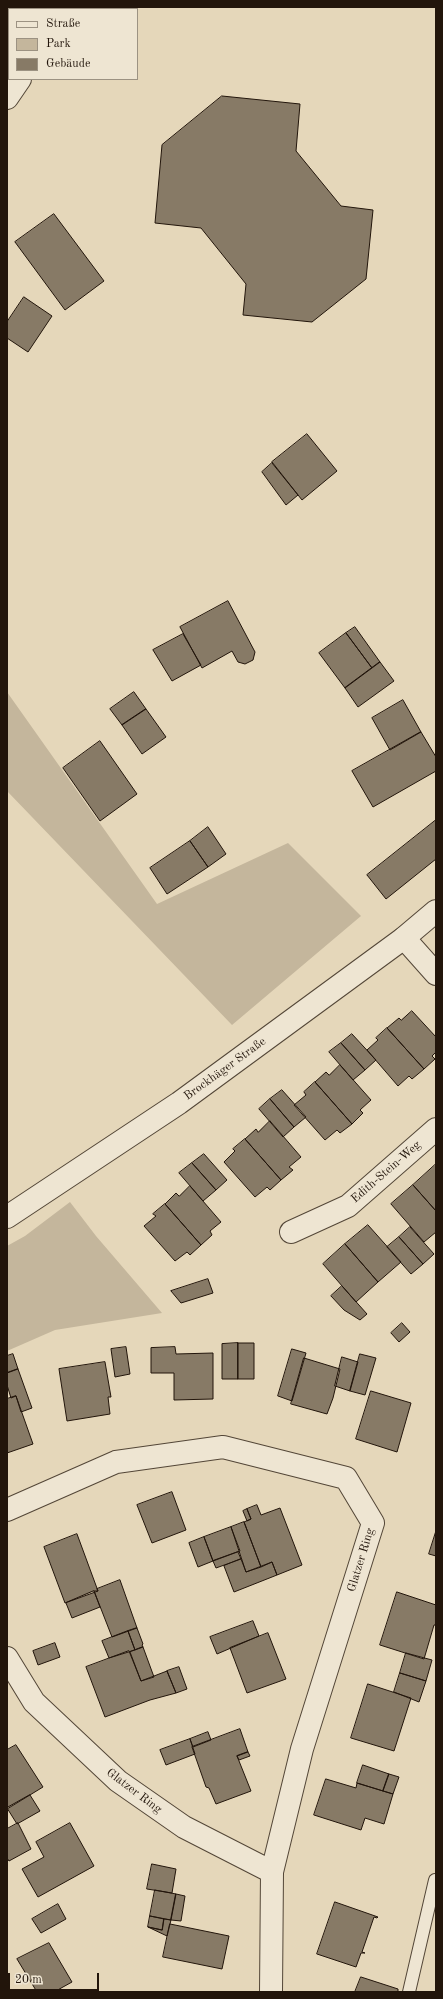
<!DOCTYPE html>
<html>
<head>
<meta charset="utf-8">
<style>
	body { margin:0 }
	#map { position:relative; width:443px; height:1999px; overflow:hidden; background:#e5d7ba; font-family:"Old Standard TT",serif }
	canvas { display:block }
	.frame { position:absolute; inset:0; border:8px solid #22150b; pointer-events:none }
	.legend { position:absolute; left:8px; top:8px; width:130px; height:72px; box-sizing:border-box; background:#eee5d2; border:1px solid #9c9282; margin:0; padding:5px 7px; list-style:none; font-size:12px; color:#22150b }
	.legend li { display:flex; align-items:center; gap:8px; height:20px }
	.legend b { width:20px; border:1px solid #9c9282 }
	.scale { position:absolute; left:8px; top:1973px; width:91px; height:18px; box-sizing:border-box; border:2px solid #22150b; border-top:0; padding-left:5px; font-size:12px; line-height:14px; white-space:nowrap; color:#22150b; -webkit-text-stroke:3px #eee5d2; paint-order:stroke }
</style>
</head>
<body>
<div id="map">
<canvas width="443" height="1999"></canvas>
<div class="frame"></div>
<ul class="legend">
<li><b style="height:5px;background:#eee5d2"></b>Straße</li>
<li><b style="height:11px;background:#c4b69c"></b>Park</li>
<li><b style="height:11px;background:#877a66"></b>Gebäude</li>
</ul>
<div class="scale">20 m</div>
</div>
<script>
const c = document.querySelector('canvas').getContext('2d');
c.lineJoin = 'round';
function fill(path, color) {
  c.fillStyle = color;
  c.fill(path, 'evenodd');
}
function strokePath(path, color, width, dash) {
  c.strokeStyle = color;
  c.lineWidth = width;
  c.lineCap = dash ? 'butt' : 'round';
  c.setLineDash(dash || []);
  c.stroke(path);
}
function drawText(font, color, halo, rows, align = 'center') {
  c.font = font + ' "Old Standard TT",serif';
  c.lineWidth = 3.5;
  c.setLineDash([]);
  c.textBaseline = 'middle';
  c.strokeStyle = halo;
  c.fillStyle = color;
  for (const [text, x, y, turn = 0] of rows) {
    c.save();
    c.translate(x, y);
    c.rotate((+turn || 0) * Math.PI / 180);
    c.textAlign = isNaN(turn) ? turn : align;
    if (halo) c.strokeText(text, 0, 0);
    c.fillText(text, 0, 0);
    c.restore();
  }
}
const green = new Path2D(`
	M7,692l150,212 131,-61 73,73 -129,109 -225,-234z
	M70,1202l26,34 66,77 -107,17 -48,21v-105l18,-10z`);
const building = new Path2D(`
	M222,96l78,8 -4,47 45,55 32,4 -7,69 -54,43 -69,-7 3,-31 -45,-56 -46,-5 7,-78z
	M54,214l50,67 -39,29 -50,-68z
	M24,297l28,19 -24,36 -21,-14v-16z
	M307,434l30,37 -35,29 -30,-38z
	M272,463l26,32 -12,10 -24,-33z
	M228,601l27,51 -2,8 -8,4 -7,-2 -6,-11 -30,17 -22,-41z
	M355,627l25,35 -8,6 -26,-35z
	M346,633l26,35 -27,20 -26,-35z
	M183,634l18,31 -29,16 -19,-31z
	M380,662l14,19 -36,26 -13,-19z
	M134,692l12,17 -24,16 -12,-16z
	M403,700l18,32 -31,18 -18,-32z
	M146,709l20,28 -24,17 -20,-29z
	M421,732l15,25v14l-63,36 -21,-36z
	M100,741l37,53 -37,27 -37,-53z
	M436,820v39l-50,40 -19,-24z
	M208,827l18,27 -18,13 -18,-26z
	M190,841l18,26 -41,27 -17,-26z
	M412,1011l24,26v15l-4,4 3,3 -11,10 -37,-41 12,-10 2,2z
	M387,1028l37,41 -12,10 -3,-3 -11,10 -31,-36 11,-10 -2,-2z
	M352,1034l24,26 -11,10 -24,-27z
	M341,1043l24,27 -12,10 -24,-28z
	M340,1065l31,35 -11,10 3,3 -11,11 -37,-42 11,-10 3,3z
	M315,1082l37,42 -12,9 -3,-3 -12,10 -31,-35 12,-10 -2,-3z
	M282,1090l24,27 -12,10 -24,-28z
	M270,1099l24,28 -11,10 -24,-28z
	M270,1121l31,36 -12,10 4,3 -12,10 -36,-41 11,-10 2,3z
	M245,1139l36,41 -11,10 -3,-3 -12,10 -31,-35 11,-11 -2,-2z
	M204,1154l23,26 -11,10 -24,-27z
	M192,1163l24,27 -13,11 -24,-28z
	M435,1165l1,1v45l-23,-26z
	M413,1185l23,26v21l-12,10 -33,-38z
	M190,1186l31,36 -11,9 2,4 -11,10 -36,-41 11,-11 3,3z
	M165,1204l36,41 -11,10 -3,-3 -12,9 -31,-35 12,-10 -3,-2z
	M368,1225l33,37 -23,20 -33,-38z
	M410,1227l24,27 -11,10 -24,-27z
	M399,1237l24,27 -12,10 -24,-27z
	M345,1244l33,38 -22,20 -33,-38z
	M208,1279l5,14 -32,10 -10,-12z
	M342,1286l25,28 -7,6 -16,-10 -13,-14z
	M402,1323l8,9 -11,10 -8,-9z
	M238,1343h16v36h-16z
	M238,1343v36h-16v-35z
	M126,1347l4,27 -15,3 -4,-28z
	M175,1347l1,7 37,-1v46l-39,1v-27h-23v-25z
	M292,1349l14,4 -14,48 -14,-5z
	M13,1354l5,15 -11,4v-17z
	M360,1354l16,4 -11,37 -15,-4z
	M342,1357l16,5 -8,29 -15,-5z
	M304,1358l36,11 -7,29 -6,16 -36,-10z
	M105,1362l6,35h-3l2,17 -43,7 -8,-52z
	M18,1369l14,39 -11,4 -5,-16 -5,2 -4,-13v-12z
	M371,1391l40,12 -14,49 -41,-13z
	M16,1396l17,48 -26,9v-54z
	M172,1492l14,38 -34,13 -15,-38z
	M257,1505l4,10 19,-7 22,57 -25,10 -5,-13 -11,5 -17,-45 7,-3 -4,-10z
	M247,1509l4,10 -4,2 -4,-10z
	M244,1522l17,45 -15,5 -15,-45z
	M231,1527l9,24 -27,10 -9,-24z
	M436,1531v25l-7,-2z
	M77,1534l21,57 -33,12 -21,-56z
	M204,1537l9,24 -15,6 -9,-24z
	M238,1552l3,7 -25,9 -3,-7z
	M241,1559l5,13 26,-10 5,13 -43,17 -10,-26z
	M120,1580l17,48 -25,9 -18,-46h4l-1,-2z
	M94,1591l6,16 -28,11 -6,-15z
	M397,1592l39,13v20h-2l-10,34 -44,-14z
	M253,1621l6,15 -42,18 -7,-17z
	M137,1628l6,16 -1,1 1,2 -8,3 -7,-19z
	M128,1631l7,19 -26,8 -7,-17z
	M268,1633l18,46 -39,14 -17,-45z
	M55,1643l5,14 -22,8 -5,-14z
	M143,1647l11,30 -13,4 -11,-29z
	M129,1651l12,30 26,-10 9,22 -26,7 -45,17 -19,-50z
	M406,1653l26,7 -6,21 -26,-8z
	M179,1667l8,22 -11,4 -9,-22z
	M400,1673l26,8 -7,21 -25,-10z
	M368,1684l43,14 -17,53 -43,-13z
	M240,1729l8,23 -11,4 14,35 -35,13 -7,-16 -3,-1 -14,-40z
	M208,1732l3,8 -18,7 -3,-8z
	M190,1739l5,15 -29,11 -6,-15z
	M16,1745l27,42 -36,22v-59z
	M248,1752l2,4 -11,4 -2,-4z
	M363,1765l26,9 -6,17 -26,-8z
	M389,1774l10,3 -6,17 -10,-3z
	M326,1779l30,9 1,-5 36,11 -9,30 -19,-6 -4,12 -47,-15z
	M30,1795l10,16 -23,13 -10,-16z
	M18,1823l13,26 -22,12 -2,-3v-29z
	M70,1823l24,43 -56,31 -16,-28 22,-12 -8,-15z
	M152,1864l24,5 -4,24 -25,-4z
	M155,1890l21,4 -5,26 -21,-4z
	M176,1894l9,2 -4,25 -10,-1z
	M335,1902l43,15 -1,1 -3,-1 -12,35 3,1h-4l-5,14 -39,-13z
	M58,1904l8,15 -25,14 -9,-14z
	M150,1916l14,3 -2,11 -14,-3z
	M164,1919l7,1 -4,16 -19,-9 14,3z
	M170,1924l59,12 -7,33 -59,-12z
	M49,1943l23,39 -18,10h-17l-20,-33z
	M361,1977l37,12v3h-43z`);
const service = new Path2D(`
	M409,1992l26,-112`);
const minor = new Path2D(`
	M66,9l1,-2
	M7,98l13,-19
	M404,938l32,36
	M291,1232l57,-26 88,-77
	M7,1510l109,-48 107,-15 123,31 27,45 -71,226 -30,123 -1,120
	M7,1658l27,44 84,79 66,46 88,45`);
const tertiary = new Path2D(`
	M7,1217l172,-114 225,-165 32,-27`);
const streetNames = [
	["Brockhäger Straße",225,1069,-36],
	["Edith-Stein-Weg",386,1172,-41],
	["Glatzer Ring",361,1560,-73],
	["Glatzer Ring",134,1791,37]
];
fill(green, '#c4b69c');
fill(building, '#877a66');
strokePath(building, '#22150b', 1);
strokePath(service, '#534637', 14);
strokePath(minor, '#534637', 24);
strokePath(tertiary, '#534637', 24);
strokePath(service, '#eee5d2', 12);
strokePath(minor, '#eee5d2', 22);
strokePath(tertiary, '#eee5d2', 22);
drawText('12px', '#22150b', '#eee5d2', streetNames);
</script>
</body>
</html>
